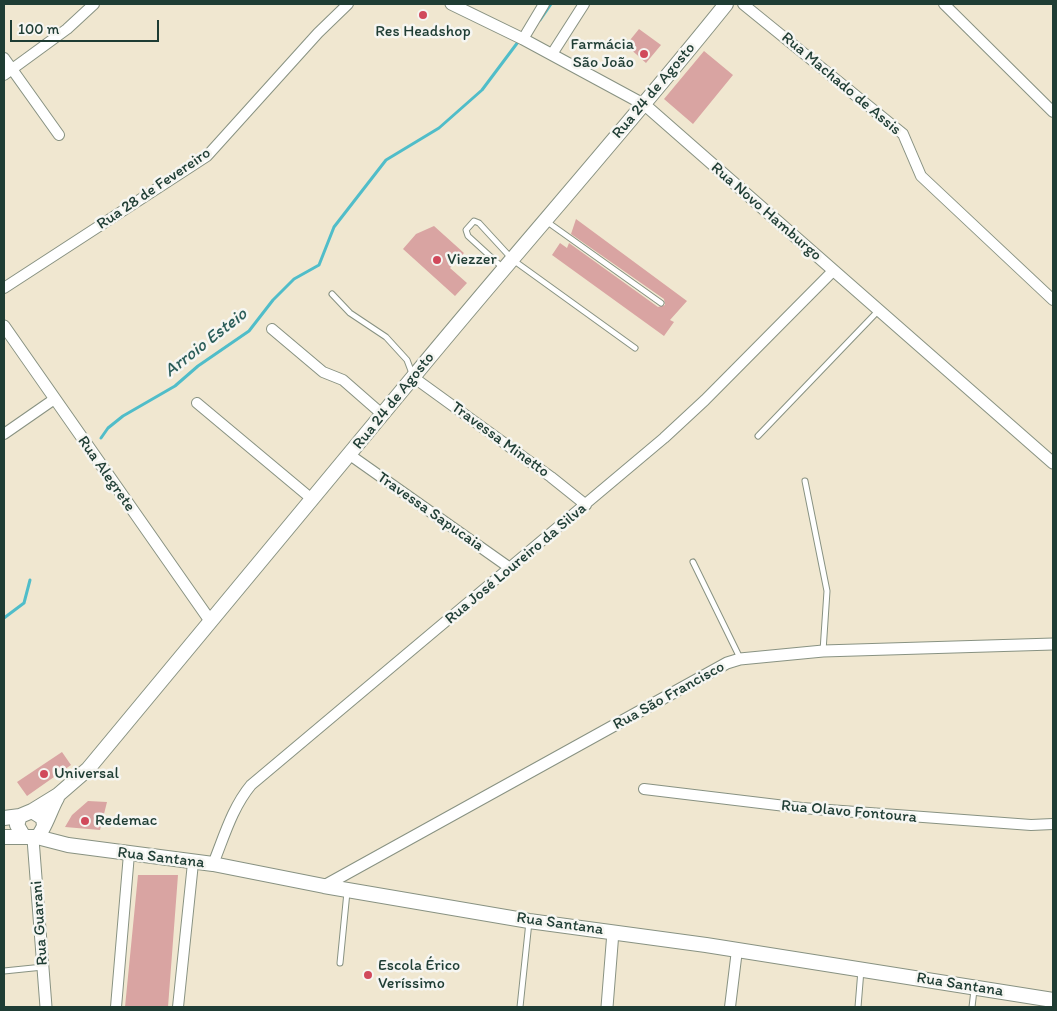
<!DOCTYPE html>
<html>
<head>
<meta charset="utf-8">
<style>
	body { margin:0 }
	#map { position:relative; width:1057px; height:1011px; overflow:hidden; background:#f0e7d0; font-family:Itim,sans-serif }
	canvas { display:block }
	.frame { position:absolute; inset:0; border:5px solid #1f3d34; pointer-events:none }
	.scale { position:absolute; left:10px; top:20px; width:149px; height:22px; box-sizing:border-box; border:2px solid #1f3d34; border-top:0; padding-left:6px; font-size:15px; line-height:18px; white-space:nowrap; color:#1f3d34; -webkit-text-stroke:4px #f6f6f2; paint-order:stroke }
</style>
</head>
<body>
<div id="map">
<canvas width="1057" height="1011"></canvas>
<div class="frame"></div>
<div class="scale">100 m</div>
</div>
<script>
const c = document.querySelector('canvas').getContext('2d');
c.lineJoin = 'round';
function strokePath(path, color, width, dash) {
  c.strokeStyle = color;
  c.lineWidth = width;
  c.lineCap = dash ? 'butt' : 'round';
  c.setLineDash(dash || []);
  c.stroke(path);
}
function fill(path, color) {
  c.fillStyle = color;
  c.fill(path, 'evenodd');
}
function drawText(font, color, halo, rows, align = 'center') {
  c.font = font + ' Itim,sans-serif';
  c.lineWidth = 5;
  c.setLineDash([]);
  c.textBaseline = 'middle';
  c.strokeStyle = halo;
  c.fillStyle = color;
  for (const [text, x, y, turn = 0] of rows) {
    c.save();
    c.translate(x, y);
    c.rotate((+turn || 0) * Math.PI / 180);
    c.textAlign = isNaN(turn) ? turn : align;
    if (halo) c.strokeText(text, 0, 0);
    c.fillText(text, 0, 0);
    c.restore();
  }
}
const stream = new Path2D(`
	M540,20l11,-16
	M101,438l7,-10 15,-12 52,-30 23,-20 51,-35 24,-31 21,-21 25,-14 15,-38 52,-67 53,-32 43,-38 36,-48
	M4,618l20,-15 6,-23`);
const building = new Path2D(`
	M639,29l22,16 -15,18 -20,-18z
	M704,51l29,24 -40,49 -29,-25z
	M576,219l111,82 -17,19 4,2 -10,14 -112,-81 8,-12 7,5 2,-5 89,64 7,-2 -1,-6 -93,-65z
	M434,226l30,27 -14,15 17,15 -12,13 -52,-47 13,-15z
	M62,752l9,13 -44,31 -10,-14z
	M88,801l19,1 -7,28 -35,-3 7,-12z
	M138,875h40l-10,132h-43z`);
const service = new Path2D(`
	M546,221l115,82
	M503,268l-35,-32 -2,-6 8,-9 5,2 34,37 122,88
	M332,294l18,19 36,24 21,23 6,16
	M758,436l120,-125
	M805,481l22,110 -4,60
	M693,562l47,96
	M340,963l7,-71
	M4,971l39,-4
	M520,1007l9,-85
	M858,1007l3,-37
	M972,1007l2,-17`);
const minor = new Path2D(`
	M743,4l160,130 18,42 132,124
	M944,4l109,108
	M523,39l21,-35
	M552,54l32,-50
	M4,58l55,77
	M4,75l63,-46 27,-25
	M4,288l203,-132 111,-123 30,-29
	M272,329l51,43 20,8 40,35
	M413,377l138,100 35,28
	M197,403l116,97
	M4,434l49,-34
	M350,455l160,113
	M644,789l158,19 229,17 22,-1
	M213,864c11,-27 19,-56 38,-79l413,-347 41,-38 128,-129
	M116,1007l13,-153
	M178,1007l15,-144
	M730,1007l7,-57`);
const tertiary = new Path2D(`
	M451,4l72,35 122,66 408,358
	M4,326l207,296
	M33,839l13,168
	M324,886l403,-223 13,-4 83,-8 230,-7
	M607,1007l6,-75`);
const secondary = new Path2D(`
	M32,811l26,-16 30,-26c109,-131 217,-262 326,-393 103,-125 211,-246 312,-372
	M4,818l16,-2
	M44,826l-1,-8 -11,-7 -12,5 -3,9 7,12h13c7,-6 14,-29 20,-39
	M4,837h20
	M37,837l31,8 145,19 111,22 205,35 177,24 347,55`);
const markers = [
	[423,15,5,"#d1495b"],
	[644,54,5,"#d1495b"],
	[437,260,5,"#d1495b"],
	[44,774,5,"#d1495b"],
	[85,821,5,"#d1495b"],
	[368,975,5,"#d1495b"]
];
const poiNames = [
	["Res Headshop",423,32,"center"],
	["Farmácia",634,45,"right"],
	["São João",634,63,"right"],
	["Viezzer",447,260],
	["Universal",54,774],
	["Redemac",95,821],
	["Escola Érico",378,966],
	["Veríssimo",378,984]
];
const streetNames = [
	["Rua Machado de Assis",841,84,40],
	["Rua 24 de Agosto",654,91,-50],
	["Rua 28 de Fevereiro",154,189,-34],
	["Rua Novo Hamburgo",766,212,41],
	["Rua 24 de Agosto",394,401,-51],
	["Travessa Minetto",500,440,36],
	["Rua Alegrete",106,474,55],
	["Travessa Sapucaia",430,512,35],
	["Rua José Loureiro da Silva",516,564,-40],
	["Rua São Francisco",669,696,-29],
	["Rua Olavo Fontoura",849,812,5],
	["Rua Santana",161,858,7],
	["Rua Guarani",40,923,-94],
	["Rua Santana",560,924,8],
	["Rua Santana",960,985,9]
];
const waterNames = [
	["Arroio Esteio",206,343,-38]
];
strokePath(stream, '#50bdc9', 3);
fill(building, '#d9a4a2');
strokePath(service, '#889282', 7);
strokePath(minor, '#889282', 12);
strokePath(tertiary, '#889282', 13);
strokePath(secondary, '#889282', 16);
strokePath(service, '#fff', 5);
strokePath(minor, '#fff', 10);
strokePath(tertiary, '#fff', 11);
strokePath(secondary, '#fff', 14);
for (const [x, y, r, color] of markers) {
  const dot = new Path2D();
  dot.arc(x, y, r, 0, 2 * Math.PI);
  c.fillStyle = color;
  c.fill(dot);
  strokePath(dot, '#f6f6f2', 2);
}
drawText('16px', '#1f3d34', '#f6f6f2', poiNames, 'left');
drawText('16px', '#1f3d34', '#f6f6f2', streetNames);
drawText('italic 18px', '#2b5d59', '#f6f6f2', waterNames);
</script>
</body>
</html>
